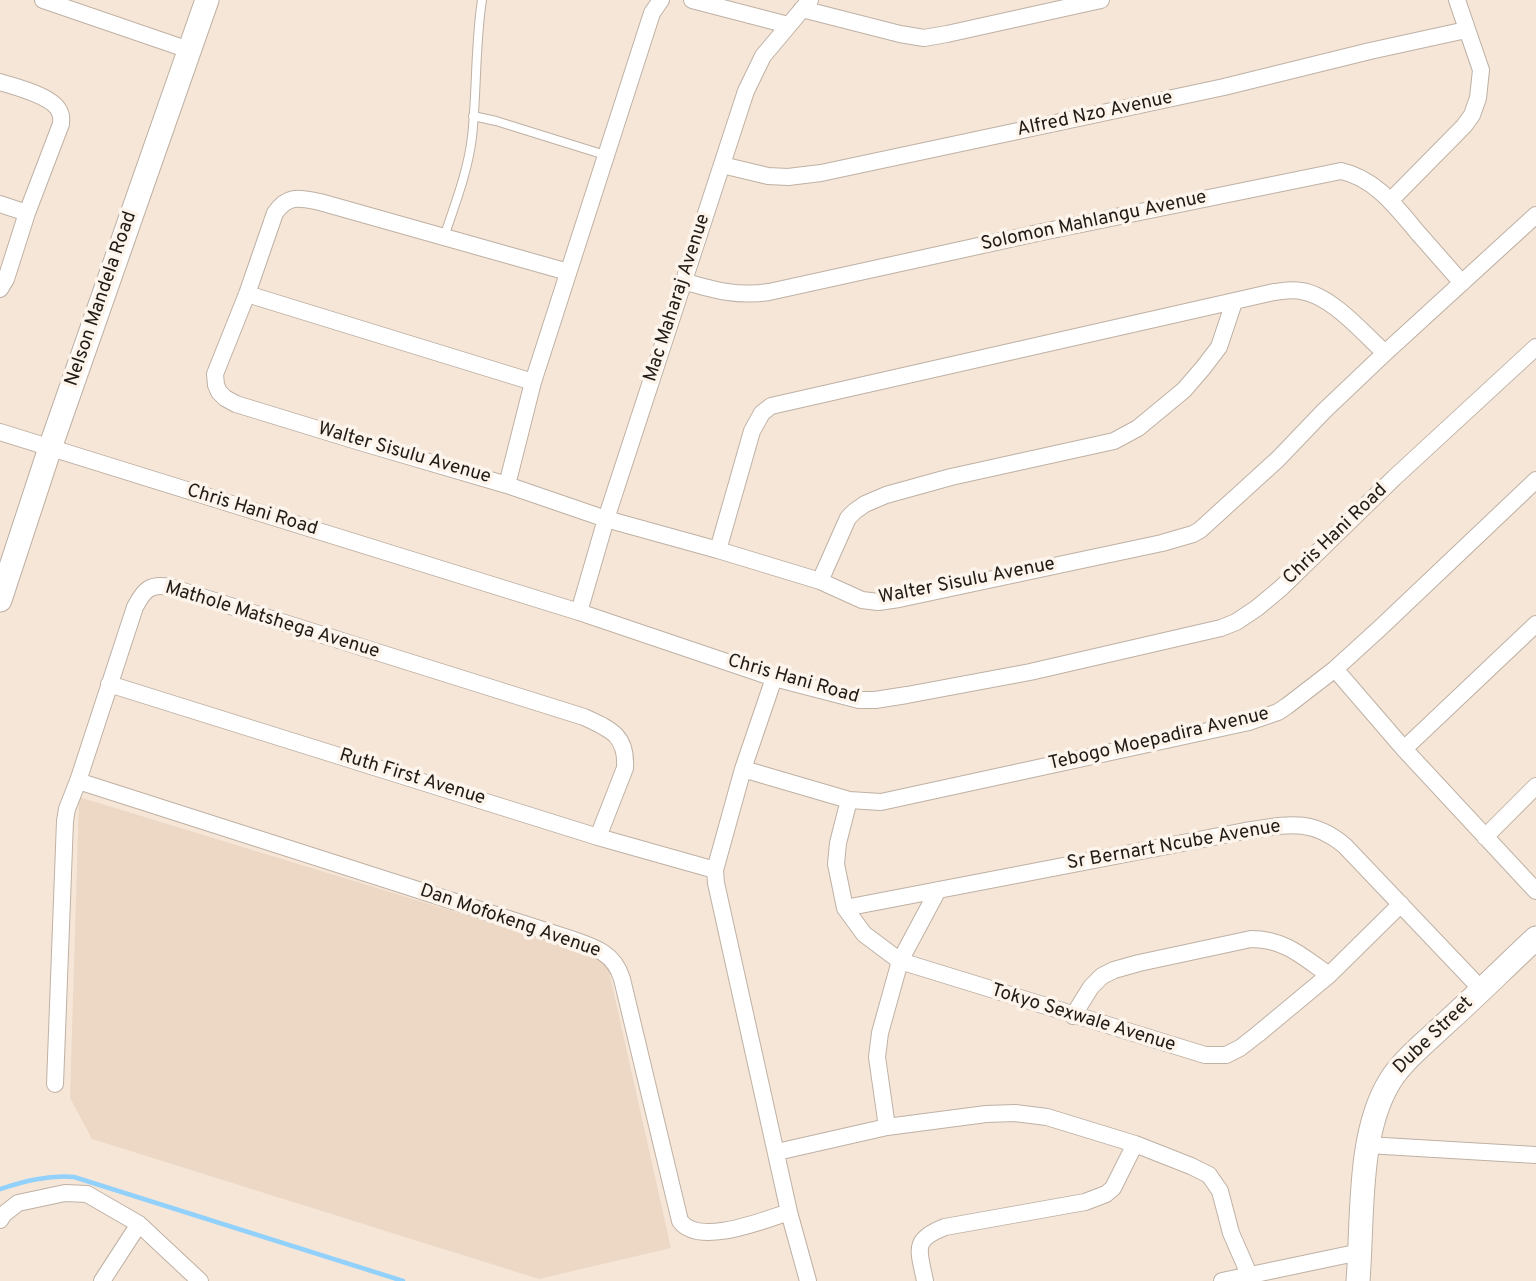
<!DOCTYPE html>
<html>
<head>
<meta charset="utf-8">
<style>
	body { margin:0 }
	canvas { display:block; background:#f5e6d8 }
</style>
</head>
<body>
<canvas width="1536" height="1281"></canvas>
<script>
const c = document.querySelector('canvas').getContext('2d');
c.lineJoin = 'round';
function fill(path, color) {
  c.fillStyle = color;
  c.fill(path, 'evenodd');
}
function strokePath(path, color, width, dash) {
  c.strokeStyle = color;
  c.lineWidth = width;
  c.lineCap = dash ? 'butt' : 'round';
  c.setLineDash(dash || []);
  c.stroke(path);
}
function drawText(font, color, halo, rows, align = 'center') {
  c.font = font + ' Overpass,sans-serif';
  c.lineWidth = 7;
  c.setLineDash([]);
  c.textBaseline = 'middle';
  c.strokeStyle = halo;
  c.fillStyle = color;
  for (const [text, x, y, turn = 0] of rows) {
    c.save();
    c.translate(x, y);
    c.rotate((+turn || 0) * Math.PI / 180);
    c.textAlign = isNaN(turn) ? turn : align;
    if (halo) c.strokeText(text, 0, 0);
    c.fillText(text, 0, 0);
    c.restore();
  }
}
const built = new Path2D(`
	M79,797l527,161 65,290 -132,31 -447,-140 -22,-41z`);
const stream = new Path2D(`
	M0,1189c25,-8 48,-14 74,-12l329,104`);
const lane = new Path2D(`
	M473,116l23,5 109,34
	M444,237c11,-33 24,-66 28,-100 5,-46 3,-92 10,-137`);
const street = new Path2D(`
	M43,0l146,50
	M692,0l96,25
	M802,9l98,25 24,4 23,-4 154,-34
	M0,82c15,5 55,14 60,31 2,3 1,7 1,11l-34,89 -21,66 -6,10
	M722,165l46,11 20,1 33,-4 403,-86 146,-36 96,-21
	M1390,201l74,-75 8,-11 6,-17 3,-28 -24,-70
	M0,204l27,9
	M568,272l-248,-70c-20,-4 -32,-8 -45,11l-28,81 -32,80 1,11 3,7 6,6 11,6 124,38 147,43 99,34 112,31 102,31 42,19 16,2 21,-3 263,-56 31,-9 7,-4 78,-71 46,-48 61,-58 151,-138
	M683,281c31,9 54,16 86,11l273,-60 299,-61c34,7 56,37 77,62 15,17 29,33 44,50
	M247,294l286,88
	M0,432l579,180 195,66 85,22h16l32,-5 123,-23 191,-44 15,-6 21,-14 24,-20 113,-110 142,-131
	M507,485l26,-103 119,-369 9,-13
	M718,550l34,-119 10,-18 9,-7 503,-114c9,-1 18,-3 27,-1 30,4 62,42 84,62
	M820,581l28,-63 7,-7 10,-7 21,-9 65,-18 163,-36 24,-13 46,-38 19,-22 16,-21 15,-45
	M579,612l27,-93 140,-428 17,-35 47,-56
	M1335,669l69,80 132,142
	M774,678l-31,91 -28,101 1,13 73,329 19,69
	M109,684l489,153 117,33
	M1404,749l132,-125
	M743,769l106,31 32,2 368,-80 29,-10 9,-6 48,-37 44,-40 157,-149
	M78,781l487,156c26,9 49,14 57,42l58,242c19,26 84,-1 109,-9
	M849,800l-11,43 -2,21 9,44 19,26 36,27 305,94h21l14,-7 18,-14 71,-59 72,-71
	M1485,837l51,-51
	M845,908l400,-77c41,-6 66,-14 100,15l137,144
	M1073,1016l18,-29 11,-11 12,-6 25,-7 112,-24c34,0 52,18 78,36
	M55,1084l10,-263 2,-12 11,-28 57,-174c9,-17 15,-24 35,-20l414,130c26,12 43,18 41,51l-27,69
	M887,1127l-10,-70 3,-24 20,-72 38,-71
	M1367,1145l169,10
	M777,1152l110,-25 99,-13 29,-1 32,4 88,27 56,22 18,9 11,16 11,42 21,48
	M0,1220l4,-6 14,-11 47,-10 22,1 52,30 61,57
	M102,1281l37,-57
	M925,1281c-6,-31 -14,-41 20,-54l140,-25 21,-8 7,-6 22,-44
	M1222,1281l138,-29`);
const secondary = new Path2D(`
	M0,600l50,-152 157,-448
	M1358,1281c5,-61 -1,-147 32,-200 12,-20 39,-42 56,-58 31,-28 60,-57 90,-85`);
const streetNames = [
	["Alfred Nzo Avenue",1095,115,-12],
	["Solomon Mahlangu Avenue",1094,222,-12],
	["Mac Maharaj Avenue",678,298,-72],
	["Nelson Mandela Road",102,299,-71],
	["Walter Sisulu Avenue",404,454,16],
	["Chris Hani Road",252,511,17],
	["Chris Hani Road",1336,535,-44],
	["Walter Sisulu Avenue",967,582,-11],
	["Mathole Matshega Avenue",272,621,17],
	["Chris Hani Road",793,680,16],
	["Tebogo Moepadira Avenue",1159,740,-13],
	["Ruth First Avenue",412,778,17],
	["Sr Bernart Ncube Avenue",1174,846,-10],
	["Dan Mofokeng Avenue",510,922,19],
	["Tokyo Sexwale Avenue",1083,1019,17],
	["Dube Street",1434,1036,-44]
];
fill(built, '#edd8c5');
strokePath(stream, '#92d1fc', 4.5);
strokePath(lane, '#bfb1a4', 10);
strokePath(street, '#bfb1a4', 18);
strokePath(secondary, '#bfb1a4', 25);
strokePath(lane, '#fff', 8);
strokePath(street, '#fff', 16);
strokePath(secondary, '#fff', 23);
drawText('19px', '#201b16', '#fdf4ec', streetNames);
</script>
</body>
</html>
